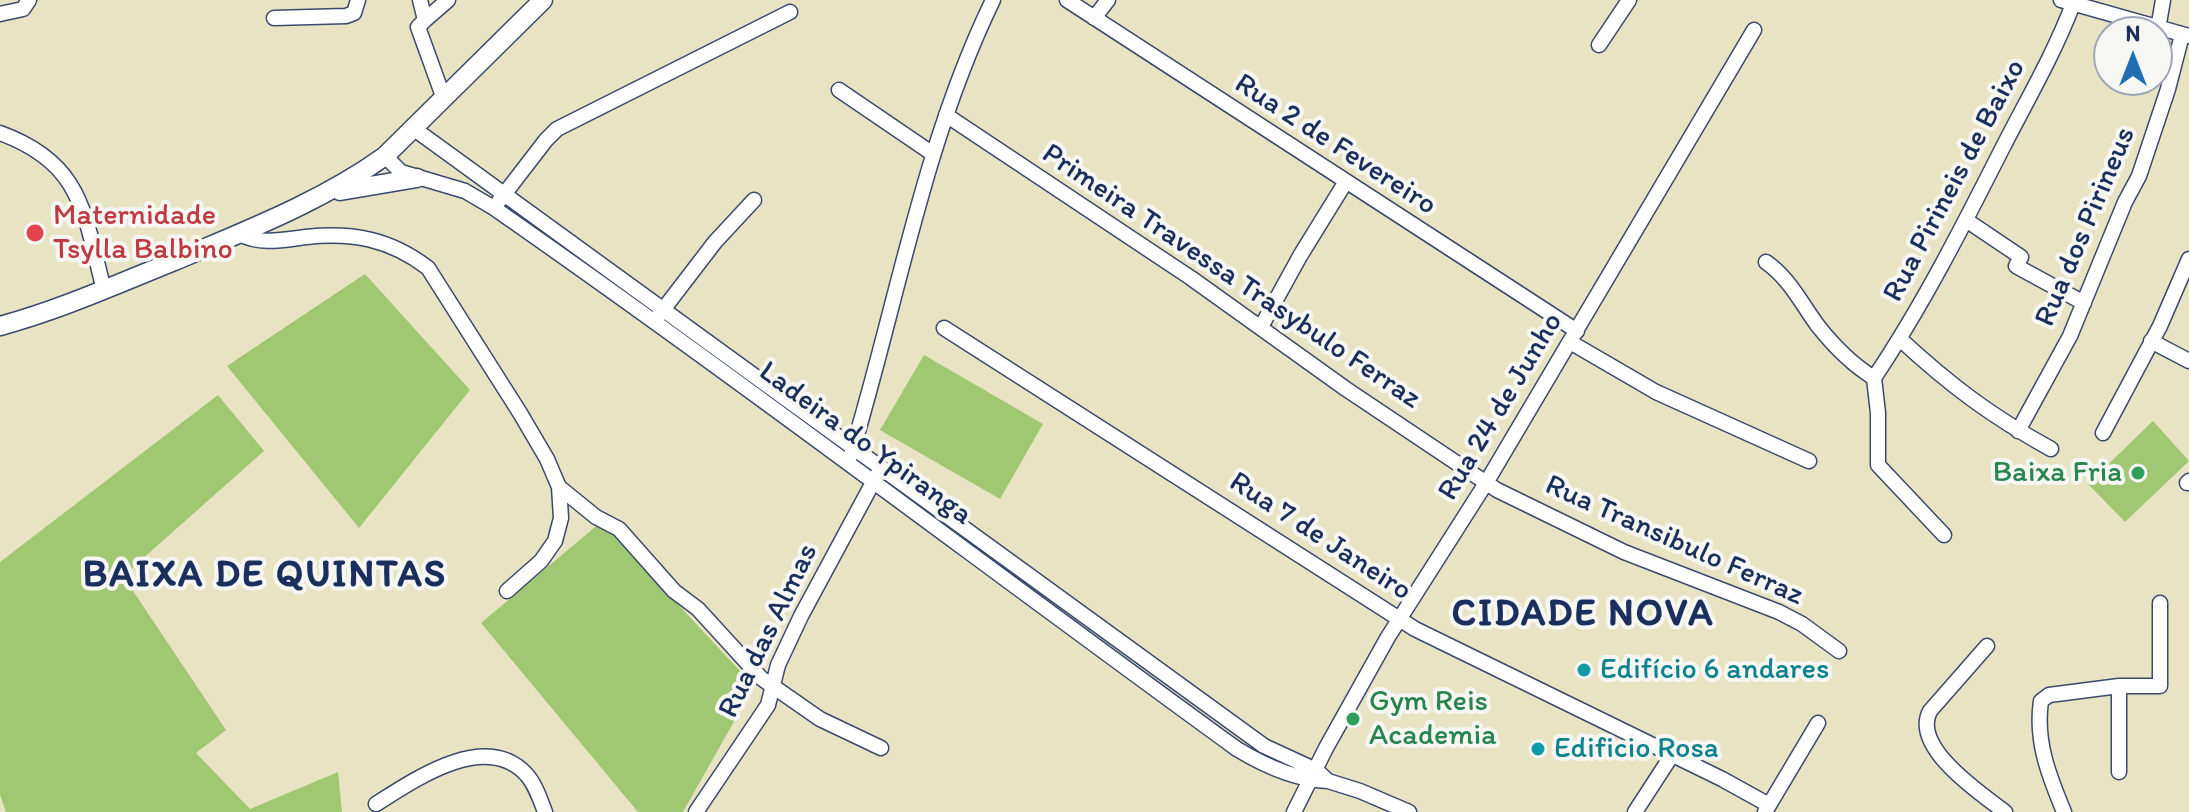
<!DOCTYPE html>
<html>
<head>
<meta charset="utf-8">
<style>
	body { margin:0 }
	#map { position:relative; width:2189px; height:812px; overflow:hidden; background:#e8e3c3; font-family:Itim,sans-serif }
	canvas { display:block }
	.north { position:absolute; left:2093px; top:16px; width:80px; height:80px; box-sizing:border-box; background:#f6f6f2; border:2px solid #9ea6b7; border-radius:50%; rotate:0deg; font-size:22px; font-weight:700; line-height:32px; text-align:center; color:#1b2f5e }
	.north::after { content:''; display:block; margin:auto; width:28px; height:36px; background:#1f6fb2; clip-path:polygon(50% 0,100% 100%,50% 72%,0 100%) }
</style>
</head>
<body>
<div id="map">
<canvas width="2189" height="812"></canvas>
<div class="north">N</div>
</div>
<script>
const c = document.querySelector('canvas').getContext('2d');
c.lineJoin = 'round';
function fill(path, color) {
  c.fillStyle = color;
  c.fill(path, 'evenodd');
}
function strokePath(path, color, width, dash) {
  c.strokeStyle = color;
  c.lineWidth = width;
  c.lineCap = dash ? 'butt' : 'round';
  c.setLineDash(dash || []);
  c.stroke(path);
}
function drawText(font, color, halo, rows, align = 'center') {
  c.font = font + ' Itim,sans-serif';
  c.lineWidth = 8;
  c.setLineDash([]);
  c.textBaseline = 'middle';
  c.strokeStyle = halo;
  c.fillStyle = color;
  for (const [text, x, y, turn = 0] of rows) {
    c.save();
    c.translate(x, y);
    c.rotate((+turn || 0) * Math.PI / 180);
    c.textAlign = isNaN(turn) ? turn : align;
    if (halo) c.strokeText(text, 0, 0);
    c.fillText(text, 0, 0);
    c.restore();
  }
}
const green = new Path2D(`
	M365,274l105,116 -111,138 -132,-162z
	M924,355l119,69 -43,75 -120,-69z
	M218,395l46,56 -141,125 103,154 -30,23 54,56 88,-37 4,40h-336l-6,-17v-233z
	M2153,421l36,40 -64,61 -37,-38z
	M601,522l153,164 -71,126h-45l-157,-189z`);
const minor = new Path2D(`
	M420,0l5,20 -7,7 26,72
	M1067,0l510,331
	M2061,0l128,36
	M0,14l23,-5 6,-9
	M274,18l72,-2 8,-3 4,-13
	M1094,18l14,-18
	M425,20l23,-20
	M2158,29l5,-29
	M1599,45l30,-45
	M839,90l94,64
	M946,115l245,163 155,111 151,101 127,62 155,60 23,12 37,27
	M413,128l851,618 52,24 12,11 32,10 49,21
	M0,133c83,30 84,81 104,157
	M385,156l16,16 64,19 29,17c251,175 495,361 743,541 28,17 59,31 91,32
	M499,201l47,-61 11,-11 233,-117
	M1966,220l55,37 -5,9 68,37
	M239,234c22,11 43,6 67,3 47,-5 84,2 122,31l92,145 27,46 12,28 2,31 -6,23 -14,20 -34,30
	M1766,262c24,17 35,41 52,64 15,19 35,39 56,52
	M659,315l56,-73 39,-42
	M1261,327l39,-71 45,-73
	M944,328l471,301 307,150 47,26
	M1900,339c51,47 91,77 151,110
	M2151,341l38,20
	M1570,342l86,50 153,69
	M1874,378c49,-73 89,-152 129,-231 24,-47 51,-93 70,-143
	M1874,378l4,35v52l66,70
	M2018,431l52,-95 55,-134 14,-26 29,-87 14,-54
	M2103,433l57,-107 29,-67
	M851,455c46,-151 72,-311 142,-455
	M2187,483l2,-2
	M559,487l37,30 23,12 55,62 24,18 63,69 59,41 61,29
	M1987,646l-57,65c-19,36 50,82 75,101
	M2119,686h41v-83
	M376,804c38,-24 108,-73 149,-31 10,10 15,26 20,39
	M696,812l72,-107 10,-40 23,-49 76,-141
	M1294,812l32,-64 62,-111 98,-154 268,-453
	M1635,812l37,-57
	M1765,812l53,-89
	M2064,812c-15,-36 -29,-71 -23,-111l8,-6 70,-9v86`);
const major = new Path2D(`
	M340,191l77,-13
	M0,326c59,-16 115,-41 172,-64 73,-31 149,-60 213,-106l158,-156`);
const markers = [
	[35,233,10,"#e0444e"],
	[2138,473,8,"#2e9e5b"],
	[1584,670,8,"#0f9aa8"],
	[1353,719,8,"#2e9e5b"],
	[1538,749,8,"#0f9aa8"]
];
const streetNames = [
	["Rua 2 de Fevereiro",1335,145,33],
	["Rua Pirineis de Baixo",1955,181,-62],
	["Rua dos Pirineus",2086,227,-67],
	["Primeira Travessa Trasybulo Ferraz",1231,277,34],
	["Rua 24 de Junho",1501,407,-59],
	["Ladeira do Ypiranga",865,444,36],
	["Rua 7 de Janeiro",1320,537,33],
	["Rua Transibulo Ferraz",1674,541,24],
	["Rua das Almas",769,631,-64]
];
const healthNames = [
	["Maternidade",53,216],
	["Tsylla Balbino",53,250]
];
const leisureNames = [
	["Baixa Fria",2122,473],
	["Gym Reis",1369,702,"left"],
	["Academia",1369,736,"left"]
];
const cultureNames = [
	["Edifício 6 andares",1600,670],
	["Edificio Rosa",1554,749]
];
const districtNames = [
	["BAIXA DE QUINTAS",265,576],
	["CIDADE NOVA",1583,615]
];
fill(green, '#a0c772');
strokePath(minor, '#3a4a6d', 17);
strokePath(major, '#3a4a6d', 21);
strokePath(minor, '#fff', 14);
strokePath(major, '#fff', 18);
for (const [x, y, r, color] of markers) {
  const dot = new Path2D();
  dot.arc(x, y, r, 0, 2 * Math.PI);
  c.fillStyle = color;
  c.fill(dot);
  strokePath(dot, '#f6f6f2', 3);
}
drawText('30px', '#1b2f5e', '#f6f6f2', streetNames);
drawText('30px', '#be3a42', '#f6f6f2', healthNames, 'left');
drawText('30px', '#27864d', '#f6f6f2', leisureNames, 'right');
drawText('30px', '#0d838f', '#f6f6f2', cultureNames, 'left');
c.letterSpacing = '2px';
drawText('bold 38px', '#1b2f5e', '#f6f6f2', districtNames);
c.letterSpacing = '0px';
</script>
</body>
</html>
